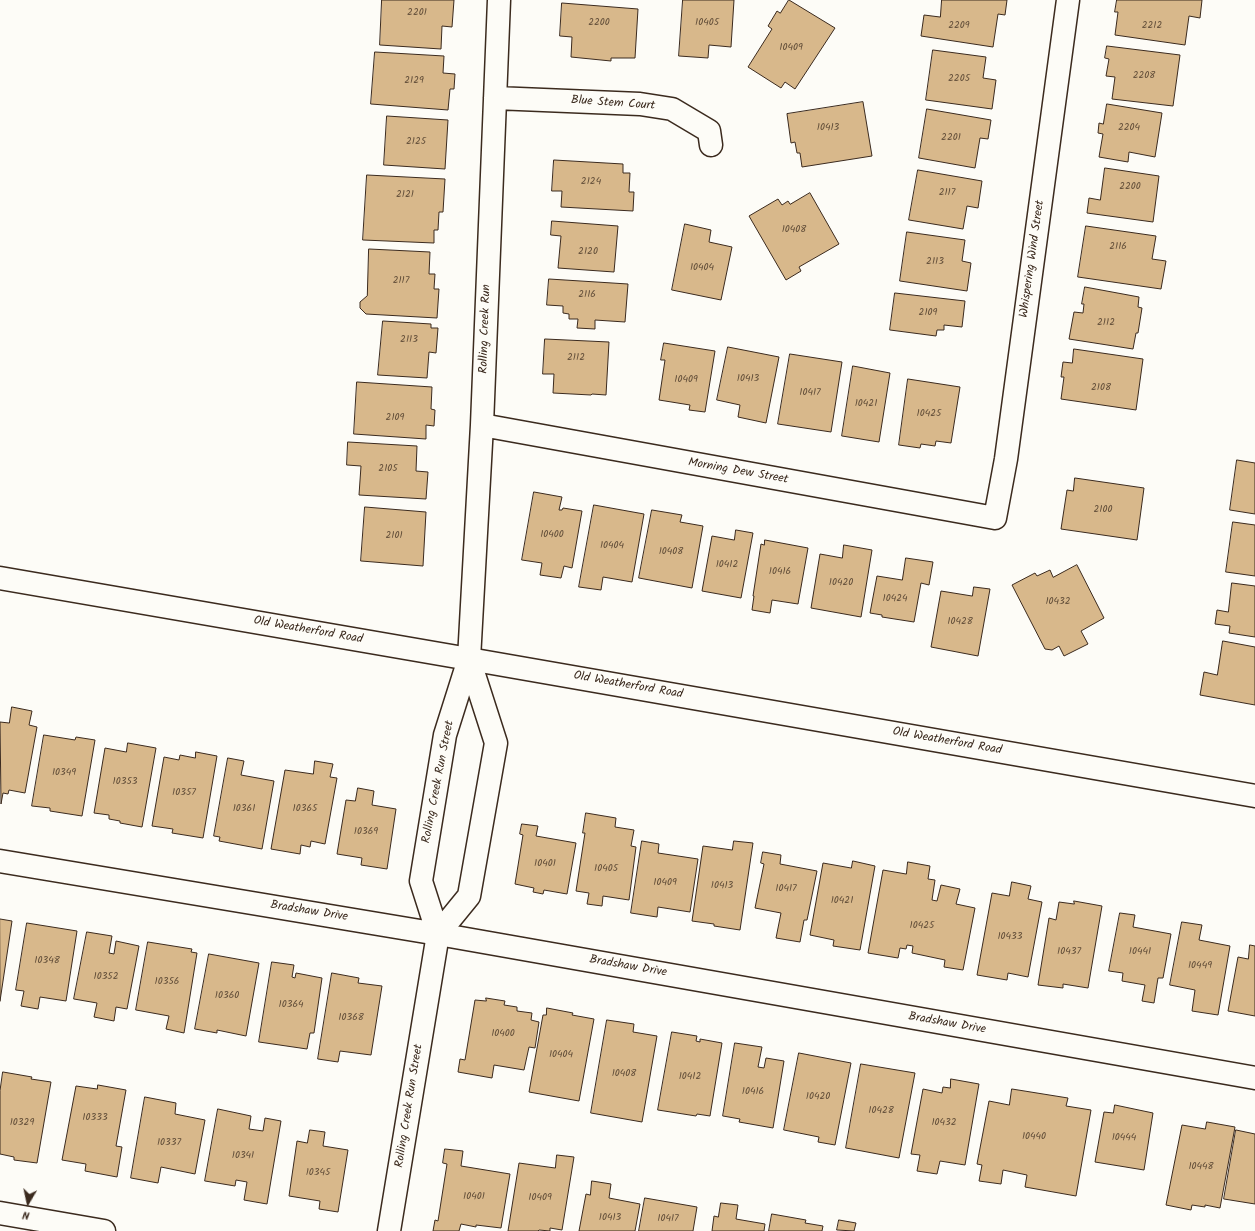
<!DOCTYPE html>
<html>
<head>
<meta charset="utf-8">
<style>
	body { margin:0 }
	#map { position:relative; width:1255px; height:1231px; overflow:hidden; background:#fdfcf7; font-family:Kalam,sans-serif }
	canvas { display:block }
	.north { position:absolute; left:8px; top:1183px; width:40px; height:40px; -webkit-text-stroke:3px #fdfcf7; paint-order:stroke; rotate:189deg; font-size:11px; font-weight:700; line-height:16px; text-align:center; color:#3b2a1e }
	.north::after { content:''; display:block; margin:auto; width:14px; height:18px; background:#3b2a1e; clip-path:polygon(50% 0,100% 100%,50% 72%,0 100%) }
</style>
</head>
<body>
<div id="map">
<canvas width="1255" height="1231"></canvas>
<div class="north">N</div>
</div>
<script>
const c = document.querySelector('canvas').getContext('2d');
c.lineJoin = 'round';
function fill(path, color) {
  c.fillStyle = color;
  c.fill(path, 'evenodd');
}
function strokePath(path, color, width, dash) {
  c.strokeStyle = color;
  c.lineWidth = width;
  c.lineCap = dash ? 'butt' : 'round';
  c.setLineDash(dash || []);
  c.stroke(path);
}
function drawText(font, color, halo, rows, align = 'center') {
  c.font = font + ' Kalam,sans-serif';
  c.lineWidth = 3;
  c.setLineDash([]);
  c.textBaseline = 'middle';
  c.strokeStyle = halo;
  c.fillStyle = color;
  for (const [text, x, y, turn = 0] of rows) {
    c.save();
    c.translate(x, y);
    c.rotate((+turn || 0) * Math.PI / 180);
    c.textAlign = isNaN(turn) ? turn : align;
    if (halo) c.strokeText(text, 0, 0);
    c.fillText(text, 0, 0);
    c.restore();
  }
}
const building = new Path2D(`
	M382,0h72l-2,27 -10,-1 -1,23 -61,-4z
	M683,0h51l-3,47 -22,-2 -1,13 -29,-2z
	M789,0l46,28 -40,61 -10,-7 -4,6 -33,-21 24,-38 -4,-3 9,-15 3,2z
	M942,0h65l-2,15 -7,-1 -5,33 -72,-11 3,-21 16,2z
	M1117,0h85l-2,18 -11,-2 -4,29 -70,-10 3,-23h-3z
	M562,3l76,6 -3,49h-24v3l-40,-4 1,-20 -12,-1z
	M1107,46l73,9 -7,51 -61,-7 3,-22 -9,-1 3,-17 -4,-1z
	M933,50l53,7 -3,21 13,2 -4,29 -66,-9z
	M375,52l69,4 -1,17 12,1 -1,15h-4l-2,21 -77,-6z
	M863,102l9,54 -70,11 -2,-14h-3l-2,-11 -4,1 -4,-29z
	M1107,104l55,9 -7,44 -26,-5 -1,10 -29,-5 4,-23 -5,-1 1,-10 4,1z
	M927,109l64,11 -3,19 -8,-1 -5,30 -56,-10z
	M387,116l61,4 -3,49 -61,-4z
	M554,160l69,4v9h7l-1,19h5l-1,19 -72,-4 1,-16h-10z
	M1105,168l54,8 -6,46 -66,-9 2,-15 11,2z
	M918,170l64,11 -4,27 -11,-2 -4,23 -54,-9z
	M367,175l78,4 -2,33h-4l-1,18h-4v13l-71,-3z
	M810,193l29,51 -40,23 2,4 -15,9 -37,-64 29,-17 4,6 6,-4 2,3z
	M552,221l66,5 -4,46 -56,-4 3,-32 -10,-1z
	M685,224l26,6 -2,12 23,5 -11,53 -49,-10z
	M1086,226l70,10 -4,23 14,2 -5,28 -83,-12z
	M907,232l58,8 -3,21 9,2 -4,28 -67,-10z
	M369,249l61,3 -1,22h6l-1,15h5l-2,29 -71,-4 -6,-6v-6l7,-6z
	M549,279l79,5 -3,38 -30,-2v9l-18,-1 1,-9h-9v-5l-6,-1v-7l-16,-1z
	M1085,287l54,10 -1,10 4,1 -4,25h-2l-3,16 -64,-10 5,-27 9,1 1,-9h-2z
	M895,293l70,8 -3,26 -18,-2v5h-7l-1,6 -46,-6z
	M383,321l48,3v4h7l-2,25 -7,-1 -2,26 -49,-3z
	M545,339l64,3 -3,53 -14,-1 -1,1 -38,-2 1,-19h-11z
	M664,343l51,8 -10,61 -16,-2 1,-5 -31,-5 6,-40h-4z
	M728,347l51,10 -13,66 -28,-6 2,-12 -23,-5z
	M1074,349l69,10 -7,51 -75,-11 3,-22h-3l2,-15 9,1z
	M790,354l52,8 -11,70 -53,-8z
	M853,366l37,7 -11,69 -37,-6z
	M908,379l52,8 -9,56 -15,-2 -1,5 -14,-2 -1,4 -21,-3z
	M357,382l75,5 -1,22 4,1 -1,16 -8,-1v14l-72,-5z
	M348,442l69,4 -1,25 12,1 -2,27 -67,-4 2,-29 -14,-1z
	M1237,460l18,3v51l-25,-4z
	M1075,478l69,10 -7,52 -76,-11 6,-39 6,1z
	M534,492l28,5 -3,13h3l1,-2 19,3 -10,57 -8,-2 -3,12 -21,-3 2,-12 -20,-3z
	M594,505l50,9 -12,68 -29,-5 -2,13 -22,-3z
	M365,507l61,5 -3,54 -62,-5z
	M652,510l30,5 -2,7 23,4 -11,62 -53,-10z
	M1233,522l22,3v51l-29,-4z
	M736,530l17,3 -12,65 -39,-7 10,-55 22,4z
	M765,540l43,8 -10,56 -26,-4 -2,13 -18,-3 2,-14h-1l8,-52 3,1z
	M844,545l28,5 -11,67 -50,-9 9,-54 22,4z
	M906,558l27,4 -4,23 -8,-2 -7,39 -32,-5v-2l-12,-2 7,-37 25,4z
	M1077,565l27,53 -23,13 7,13 -24,12 -5,-10 -7,4 -7,-1 -33,-64 23,-12 2,3 13,-6 3,7z
	M1232,583l23,3v51l-26,-4 1,-7 -15,-2 2,-14 11,2z
	M974,587l16,2 -12,67 -47,-9 10,-56 31,5z
	M1223,641l32,6v58l-55,-10 4,-23 13,3z
	M12,707l20,4 -3,14 8,2 -12,66 -16,-3 -1,4 -5,-1 -2,11 -1,-82 9,1z
	M44,735l31,5 1,-3 19,3 -13,76 -32,-5v-3l-18,-2z
	M128,743l28,5 -14,79 -22,-4v-2l-11,-2v-4l-15,-2 11,-65 21,4z
	M196,752l21,4 -14,82 -31,-5 1,-4 -21,-3 12,-69 15,3 1,-5 15,3z
	M228,758l16,3 -3,14 33,6 -12,68 -43,-8 1,-4 -6,-1z
	M315,761l18,3 -3,13 7,1 -12,66 -14,-3 -1,6 -9,-2 -1,9 -29,-5 14,-79 28,4z
	M358,788l16,3 -2,14 24,4 -9,60 -26,-4 1,-7 -25,-4 9,-54 9,1z
	M586,813l30,5 -1,9 19,3 -3,16 5,1 -7,53 -26,-4 -1,10 -15,-2 2,-11 -13,-2 9,-58h-2z
	M522,824l16,2 -2,10 40,7 -9,51 -23,-4 -1,4 -10,-2 1,-4 -19,-4 8,-49 -3,-1z
	M642,841l17,3 -1,9 40,6 -8,53 -32,-5 -1,10 -26,-4z
	M734,841l19,2 -13,87 -26,-4v-2l-22,-3 11,-75 29,4z
	M763,852l18,3 -1,9 37,7 -10,49h-3l-4,22 -24,-4 5,-25 -26,-5 9,-44 -3,-1z
	M853,861l22,5 -15,84 -27,-4 1,-6 -24,-5 13,-72 28,5z
	M908,862l22,4 -2,13 7,1 -3,20 5,1 4,-16 19,4 -4,15 19,4 -12,62 -19,-3 1,-7 -33,-7 1,-7 -6,-1 -1,4 -6,-1 -2,10 -30,-5 15,-83 23,4z
	M1012,882l19,4 -3,13 14,3 -14,75 -20,-4 -1,7 -30,-5 15,-82 17,3z
	M1074,901l28,5 -14,82 -25,-4v4l-25,-3 11,-67 7,2 3,-18 15,2z
	M1120,913l15,2 -2,12 38,7 -8,44h-5l-4,25 -12,-2 3,-16 -23,-4 1,-8 -14,-2z
	M0,919l12,2 -12,80z
	M1182,922l20,3 -3,15 31,6 -12,69 -26,-4 3,-21 -25,-5z
	M27,923l50,8 -11,70 -26,-4 -2,12 -17,-3 3,-15 -8,-1z
	M87,932l25,4 -3,17 5,1 2,-13 23,5 -12,63 -11,-2 -2,14 -20,-4 3,-14 -23,-4z
	M148,942l44,7 -1,3 6,1 -13,80 -18,-4 3,-13 -33,-6z
	M1250,945l5,1v70l-27,-5 10,-54 10,2z
	M209,954l50,9 -13,73 -29,-6v3l-22,-4z
	M272,962l22,3 -2,12 3,1 1,-5 26,5 -8,55h-4l-3,16 -48,-7z
	M332,973l27,5 -1,5 24,3 -11,69 -31,-4 -2,11 -20,-3z
	M486,998l19,3 -1,4 13,2v4l15,2 -1,7 8,2 -4,26 -6,-1 -5,23 -30,-5 -2,13 -34,-6 2,-13 5,1 10,-60 11,1z
	M547,1008l26,5 -1,2 22,4 -15,82 -50,-9 14,-77h3z
	M607,1020l27,4 -1,8 24,4 -15,86 -51,-9z
	M672,1032l25,4 -1,5 4,1v-3l22,4 -12,73 -13,-2 -1,2 -38,-6z
	M735,1043l27,4 -4,20 6,1 2,-10 18,3 -11,67 -34,-6 1,-3 -17,-3z
	M799,1053l52,10 -16,82 -17,-3 1,-5 -35,-7z
	M861,1064l54,9 -16,85 -53,-10z
	M3,1072l29,5 -1,2 20,3 -14,81 -23,-3v-3l-14,-3v-63z
	M951,1079l28,5 -14,81 -25,-4 -3,13 -20,-3 3,-16 -9,-1 12,-65 19,4 1,-6 7,1z
	M98,1085l28,5 -10,56 6,1 -5,30 -32,-6 1,-7 -24,-4 14,-74 21,3z
	M1012,1089l56,9 -2,8 25,4 -15,86 -51,-9 2,-12 -24,-5 -2,14 -22,-3 3,-16 -5,-1 12,-63 20,4z
	M145,1097l31,6 -1,11 30,6 -10,54 -34,-7 -3,16 -27,-5z
	M1115,1105l38,8 -9,57 -49,-8 9,-50 9,1z
	M218,1109l33,7 -2,13 14,2 2,-13 16,3 -14,83 -23,-4 3,-18 -11,-2 -1,6 -30,-5z
	M1207,1122l28,5 -15,81 -15,-3v2l-13,-2 -1,5 -25,-5 16,-80 23,4z
	M310,1130l15,2 -2,14 25,4 -10,62 -19,-3 1,-8 -31,-5 8,-55 10,2z
	M1236,1130l19,4v70l-31,-5z
	M445,1149l18,2 -2,15 49,8 -9,54 -25,-3v2l-15,-3 -2,7h-26l2,-11 3,1 9,-57 -4,-1z
	M557,1155l17,2 -12,73 -12,-2v3l-11,-1 -1,1h-30l11,-68 36,5z
	M592,1181l19,3 -2,14 31,6 -5,27h-56l7,-37 4,1z
	M645,1198l52,9 -4,24h-54z
	M721,1203l17,2 -2,14 29,5 -1,7h-52l2,-15 4,1z
	M772,1214l34,6 -1,3 18,3 -1,5h-53z
	M839,1220l17,3 -2,8 -17,-1z`);
const street = new Path2D(`
	M495,98l145,6 32,5 37,22 2,14
	M482,425l513,93 11,-59 62,-459
	M469,659l27,84 -27,153 -31,38 -17,-53 24,-146 24,-76 13,-234 17,-425
	M0,861l438,73 817,144
	M0,1213l104,18
	M389,1231l49,-297`);
const secondary = new Path2D(`
	M0,578l469,81 786,137`);
const numberNames = [
	["2201",417,13],
	["2200",599,23],
	["10405",707,23],
	["2209",959,26],
	["2212",1152,26],
	["10409",791,48],
	["2208",1144,76],
	["2205",959,79],
	["2129",414,81],
	["10413",828,128],
	["2204",1129,128],
	["2201",951,138],
	["2125",416,142],
	["2124",591,182],
	["2200",1130,187],
	["2117",947,193],
	["2121",405,195],
	["10408",794,230],
	["2116",1118,247],
	["2120",588,252],
	["2113",935,262],
	["10404",702,268],
	["2117",401,281],
	["2116",587,295],
	["2109",928,313],
	["2112",1106,323],
	["2113",409,340],
	["2112",576,358],
	["10413",748,379],
	["10409",686,380],
	["2108",1101,388],
	["10417",810,393],
	["10421",866,404],
	["10425",929,414],
	["2109",395,418],
	["2105",388,469],
	["2100",1103,510],
	["10400",552,535],
	["2101",394,536],
	["10404",612,546],
	["10408",671,552],
	["10412",727,565],
	["10416",780,572],
	["10420",841,583],
	["10424",895,599],
	["10432",1058,602],
	["10428",960,622],
	["10349",64,773],
	["10353",125,782],
	["10357",184,793],
	["10361",244,809],
	["10365",305,809],
	["10369",366,832],
	["10401",545,864],
	["10405",606,869],
	["10409",665,883],
	["10413",722,886],
	["10417",786,889],
	["10421",842,901],
	["10425",922,926],
	["10433",1010,937],
	["10437",1069,952],
	["10441",1140,952],
	["10348",47,961],
	["10449",1200,966],
	["10352",106,977],
	["10356",167,982],
	["10360",227,996],
	["10364",291,1005],
	["10368",351,1018],
	["10400",503,1034],
	["10404",561,1055],
	["10408",624,1074],
	["10412",690,1077],
	["10416",753,1092],
	["10420",818,1097],
	["10428",881,1111],
	["10333",95,1118],
	["10329",22,1123],
	["10432",944,1123],
	["10440",1034,1137],
	["10444",1124,1138],
	["10337",169,1143],
	["10341",243,1156],
	["10448",1201,1167],
	["10345",318,1173],
	["10401",474,1197],
	["10409",540,1198],
	["10413",610,1218],
	["10417",668,1219]
];
const streetNames = [
	["Blue Stem Court",613,104,4],
	["Whispering Wind Street",1033,259,-82],
	["Rolling Creek Run",486,329,-88],
	["Morning Dew Street",738,472,10],
	["Old Weatherford Road",308,631,10],
	["Old Weatherford Road",628,686,10],
	["Old Weatherford Road",947,742,10],
	["Rolling Creek Run Street",439,782,-79],
	["Bradshaw Drive",309,912,9],
	["Bradshaw Drive",628,967,10],
	["Bradshaw Drive",947,1024,10],
	["Rolling Creek Run Street",410,1106,-81]
];
fill(building, '#d8b88b');
strokePath(building, '#3b2a1e', 1);
strokePath(street, '#3b2a1e', 25);
strokePath(secondary, '#3b2a1e', 25);
strokePath(street, '#fdfcf7', 22);
strokePath(secondary, '#fdfcf7', 22);
drawText('10px', '#624e39', null, numberNames);
drawText('12px', '#3b2a1e', '#fdfcf7', streetNames);
</script>
</body>
</html>
